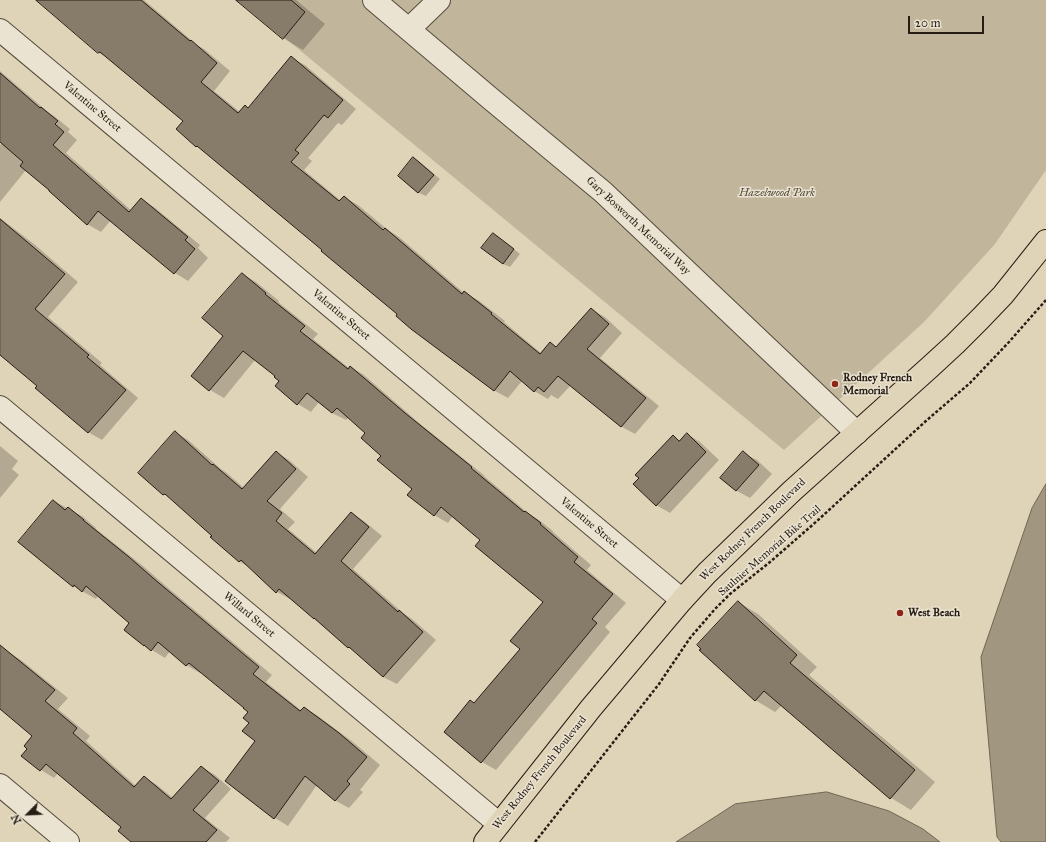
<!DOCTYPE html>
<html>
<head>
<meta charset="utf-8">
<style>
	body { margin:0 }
	#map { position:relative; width:1046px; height:842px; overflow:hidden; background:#e0d4b8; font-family:"IM FELL Great Primer",serif }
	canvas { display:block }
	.north { position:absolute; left:8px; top:794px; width:40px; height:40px; -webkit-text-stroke:3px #ebe3d1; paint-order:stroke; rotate:246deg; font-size:11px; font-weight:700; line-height:16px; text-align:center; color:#271d14 }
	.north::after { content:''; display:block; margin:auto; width:14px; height:18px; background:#271d14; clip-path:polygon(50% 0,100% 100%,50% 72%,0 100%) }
	.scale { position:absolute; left:908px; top:16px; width:76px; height:18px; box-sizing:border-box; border:2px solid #271d14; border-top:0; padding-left:5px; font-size:12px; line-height:14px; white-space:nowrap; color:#271d14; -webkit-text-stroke:3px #ebe3d1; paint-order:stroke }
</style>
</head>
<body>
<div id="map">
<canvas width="1046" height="842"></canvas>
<div class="north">N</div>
<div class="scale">20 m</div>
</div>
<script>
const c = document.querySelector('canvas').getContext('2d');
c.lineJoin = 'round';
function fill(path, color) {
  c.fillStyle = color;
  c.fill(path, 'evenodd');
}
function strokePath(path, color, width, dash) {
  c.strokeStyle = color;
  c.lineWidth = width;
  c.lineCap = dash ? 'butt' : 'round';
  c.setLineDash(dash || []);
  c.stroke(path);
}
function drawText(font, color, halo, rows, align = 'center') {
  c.font = font + ' "IM FELL Great Primer",serif';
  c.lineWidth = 3;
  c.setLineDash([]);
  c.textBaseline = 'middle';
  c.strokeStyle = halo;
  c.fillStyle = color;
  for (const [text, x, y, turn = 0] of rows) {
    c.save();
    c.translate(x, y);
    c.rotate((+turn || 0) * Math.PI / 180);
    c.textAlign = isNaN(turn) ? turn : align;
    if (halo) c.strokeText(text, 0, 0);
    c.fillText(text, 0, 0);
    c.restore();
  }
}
const green = new Path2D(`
	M239,0h807v170l-51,74 -71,78 -140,128z`);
const water = new Path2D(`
	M1046,484v358h-45l-4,-5 -16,-180 51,-149z
	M827,792l62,19 34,18 17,13h-264l59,-38z`);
const shadow = new Path2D(`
	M38,0h106l53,45 7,4 26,22 -16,20 26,21 9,-3 42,-51 14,7 51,44 -14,16 -4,-2 -30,35 4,3 -8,9 37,31 3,-4 14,8 30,25 11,7 65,56 14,7 27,21 -1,1 37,31 9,-10 7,4 34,-38 14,8 17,16 -22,25 59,48 -24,28 -13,-7 -51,-42 -13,14 -7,-4 -3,4 -14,-8 -12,-10 -14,17 -13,-7 -83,-63 -14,-14 -75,-64 -139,-129 -76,-63 -9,-5z
	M238,0h58l29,24 -22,26 -20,-12z
	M0,71l48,41 6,4 16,13 -2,3 9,8 -11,13 66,58 9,-12 13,8 46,38 -2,3 10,10 -20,23 -13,-8 -64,-53 -10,12 -14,-8 -36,-34 -25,-20 -26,32v-57l2,-2 -2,-2z
	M414,158l6,4 20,17 -14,17 -7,-3 -20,-17z
	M0,218l34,26 44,38 -30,35 54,46 -2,2 38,33 -36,42 -14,-8 -49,-46 -39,-33z
	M493,234l7,4 20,16 -10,13 -7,-3 -21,-16z
	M242,274l14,8 23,19 -1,1 40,32 -5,5 37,30 1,-2 13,8 54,47 67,54h-1l45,38 10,6 14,11v1l38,33 -4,5 39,33 -21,24 5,5 -114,138 -14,-8 -36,-30 28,-28 47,-55 23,-48 -63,-61 -28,-24 -5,7 -14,-8 -21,-26 -30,-34 -17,-22 -17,-16 -3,3 -14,-7 -13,-11 -8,10 -13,-8 -22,-28 -21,-16 -31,38 -14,-8 -18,-14 33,-40z
	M175,432l13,8 33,29 6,4 17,15 32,-36 13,8 19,17 -28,32 15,13 -7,7 29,24 34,-40 13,8 18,15 -29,33 50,44 9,6 24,21 -39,44 -14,-7 -29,-26 -5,-3 -58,-50 -1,1 -13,-7 -26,-24 -11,-6 -28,-25 1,-2 -40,-36 -9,-5z
	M687,434l13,8 19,18 -49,53 -14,-8 17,-68 8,4z
	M0,446l18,15 -6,8 7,6 -19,23z
	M743,453l14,7 15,14 -22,24 -13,-7 -15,-13z
	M54,501l28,15 14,12v1l47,37 24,21 105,88 -6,7 36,29 2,-3 14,8 35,26 27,23 -20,25 3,2 -14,16 -13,-7 -19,-16 -29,41 -13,-8 -48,-37 30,-40 -7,-19v-10l-49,-40 -1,1 -14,-8 -16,-14 -5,7 -21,-13 -19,-15 6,-7 -33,-28 -2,4 -23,-13z
	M738,602l20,12 59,53 -8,8 126,107 -24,28 -20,-12 -109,-93 -7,7 -20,-12z
	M8,652l13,8 47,38 -10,11 32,27 -4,5 50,45 8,-9 13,8 16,13 29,-31 13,8 16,14 -26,29 25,20 -4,4h-86l-82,-69 -4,5 -13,-8 -18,-14 6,-8 5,-12 -34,-28v-46z`);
const building = new Path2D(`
	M36,0h105l49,41 1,-1 26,23 -16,19 37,31 7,-8 3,3 43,-52 52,44 -15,18 -4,-3 -29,35 4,3 -8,9 48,39 5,-5 39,34 2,-2 77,66 2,-3 28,22 -1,1 49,40 10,-12 6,5 35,-39 18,16 -22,25 59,49 -25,29 -63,-51 -14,16 -6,-5 -4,5 -24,-21 -16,20 -83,-62 -15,-13 1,-2 -76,-63 1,-1 -125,-104 -1,1 -20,-18 7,-8 -83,-69 -2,1z
	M236,0h55l14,12 -22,27z
	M0,73l40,35 1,-1 17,14 -3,3 9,8 -11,13 76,67 12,-14 47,39 -3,3 10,9 -21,25 -76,-63 -11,14 -38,-34v-1l-29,-24 3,-4 -23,-20z
	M413,157l21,18 -16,18 -20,-17z
	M0,219l65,55 -30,35 54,46 -2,2 39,33 -38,43 -53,-45 2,-2 -37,-31z
	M493,233l21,16 -11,15 -22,-16z
	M242,273l24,20 -1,1 40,32 -5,5 48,38 2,-3 55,47 67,54 -1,1 53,44 1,-1 16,12 -1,1 38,33 -4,5 39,32 -21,25 5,4 -116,140 -37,-31 26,-32 4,3 46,-54 -10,-8 33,-39 -68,-56 5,-6 -39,-33 -7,9 -27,-21 5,-6 -35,-29 4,-4 -20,-18 4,-5 -28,-25 -5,5 -25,-20 -10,12 -22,-19 4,-5 -5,-4 1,-1 -32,-25 -34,40 -18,-15 32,-40 -21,-18z
	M175,431l37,34 1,-1 29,25 34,-38 20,18 -29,32 15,12 -6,8 39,33 36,-42 18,15 -28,34 57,51 1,-2 24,22 -40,45 -34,-30 -1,1 -34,-30v1l-35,-30 -3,4 -35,-33 -2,2 -29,-25 2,-1 -47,-42 -2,1 -25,-22z
	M687,433l19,19 -50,54 -23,-22 6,-6 -4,-3 38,-40 6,6z
	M743,451l16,14 -23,26 -16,-13z
	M53,500l12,10 3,-3 16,13h-1l46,37 24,21 106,89 -6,7 47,37 4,-4 35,26 28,24 -20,24 3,3 -15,17 -30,-25 -31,43 -49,-38 30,-40 -13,-10 7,-8 -6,-5 5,-6 -5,-4h1l-55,-45 -3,3 -28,-24 -7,9 -7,-6v1l-20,-16 5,-7 -43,-37 -4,6 -8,-7 -1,2 -55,-45z
	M738,601l59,54 -7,8 125,107 -25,29 -126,-108 -9,10 -56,-51 2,-1 -4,-4z
	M0,645l55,45 -10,11 32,27 -4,5 61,54 10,-11 27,23 30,-33 18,15 -26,29 24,20 -11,12h-75l-13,-11 3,-4 -75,-63 -6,7 -19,-15 6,-7 -3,-3 8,-10 -32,-27z`);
const path = new Path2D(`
	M535,842l124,-158 31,-46 25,-29 15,-15 40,-32 47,-41 110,-101 43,-37 39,-41 37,-42`);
const minor = new Path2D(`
	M374,0l117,99 112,93 254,241
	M409,29l30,-29
	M0,30l682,570
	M0,407l499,417
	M0,785l68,57`);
const major = new Path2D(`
	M485,842l106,-134 91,-108 25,-27 85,-82 138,-124 25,-23 26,-26 22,-23 43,-54`);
const markers = [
	[835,384,4,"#8f2418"],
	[900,613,4,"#8f2418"]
];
const streetNames = [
	["Valentine Street",92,107,40],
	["Gary Bosworth Memorial Way",638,226,43],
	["Valentine Street",341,315,40],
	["Valentine Street",589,523,40],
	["West Rodney French Boulevard",753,530,-44],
	["Saulnier Memorial Bike Trail",770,551,-41],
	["Willard Street",249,615,40],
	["West Rodney French Boulevard",540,773,-51]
];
const parkNames = [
	["Hazelwood Park",777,193]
];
const poiNames = [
	["Rodney French",843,378],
	["Memorial",843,391],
	["West Beach",908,613]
];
fill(green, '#c1b59c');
fill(water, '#a19680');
strokePath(water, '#706655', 1);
fill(shadow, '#0003');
fill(building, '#877c69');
strokePath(building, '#271d14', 1);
strokePath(minor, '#554b3d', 24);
strokePath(major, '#271d14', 24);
strokePath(path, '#271d14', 2.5, [3, 2]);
strokePath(minor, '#ebe3d1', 22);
strokePath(major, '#e0d4b8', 22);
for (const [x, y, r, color] of markers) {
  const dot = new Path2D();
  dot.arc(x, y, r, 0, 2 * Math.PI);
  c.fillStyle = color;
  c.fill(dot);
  strokePath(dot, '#ebe3d1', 1.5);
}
drawText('11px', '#271d14', '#ebe3d1', streetNames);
drawText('italic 11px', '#554b3d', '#ebe3d1', parkNames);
drawText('bold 11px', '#271d14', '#ebe3d1', poiNames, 'left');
</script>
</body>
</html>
